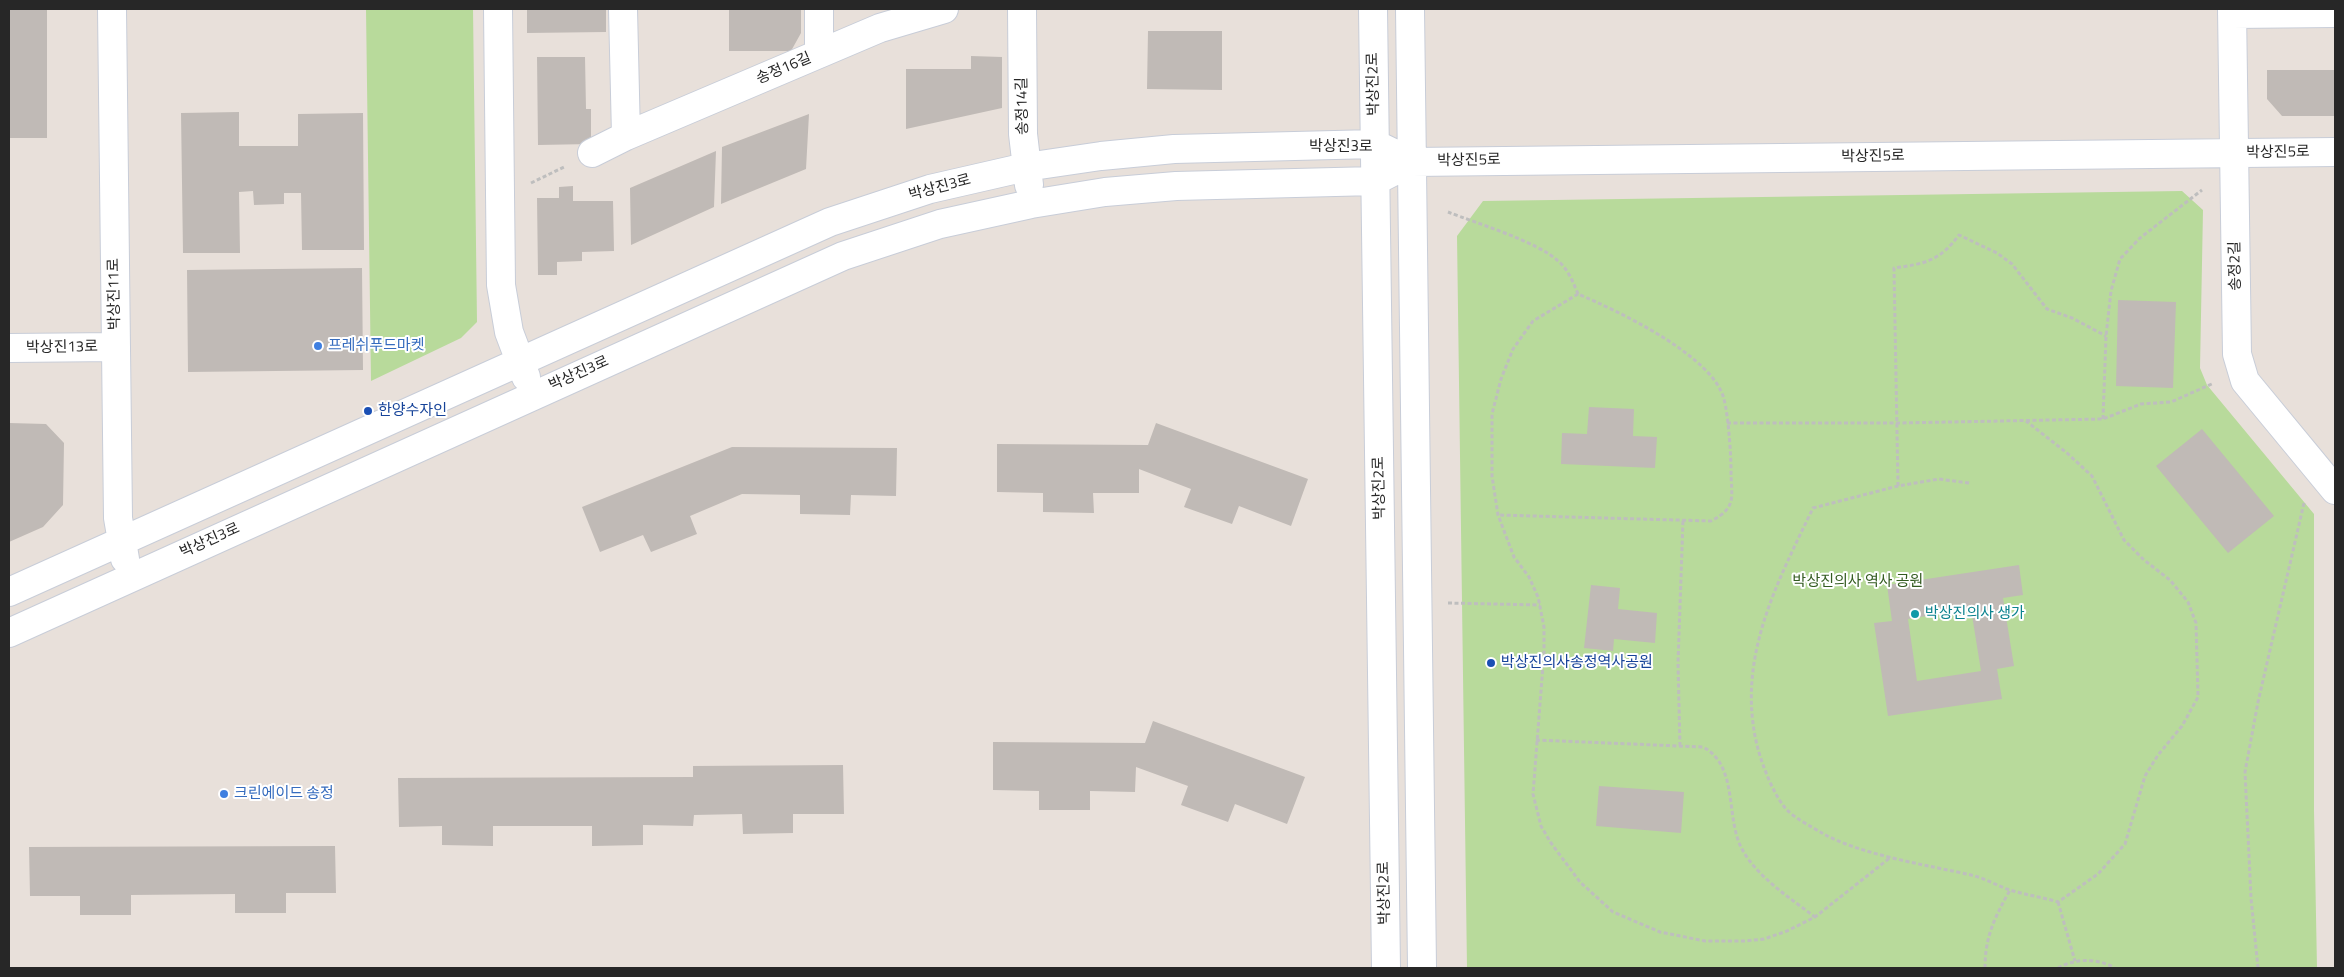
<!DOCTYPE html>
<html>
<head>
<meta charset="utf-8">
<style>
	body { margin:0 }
	#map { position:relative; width:2344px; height:977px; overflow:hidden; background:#e8e0da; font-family:"Titillium Web",sans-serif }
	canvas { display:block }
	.frame { position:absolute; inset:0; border:10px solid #272727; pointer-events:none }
</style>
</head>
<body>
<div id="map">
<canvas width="2344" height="977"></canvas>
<div class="frame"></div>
</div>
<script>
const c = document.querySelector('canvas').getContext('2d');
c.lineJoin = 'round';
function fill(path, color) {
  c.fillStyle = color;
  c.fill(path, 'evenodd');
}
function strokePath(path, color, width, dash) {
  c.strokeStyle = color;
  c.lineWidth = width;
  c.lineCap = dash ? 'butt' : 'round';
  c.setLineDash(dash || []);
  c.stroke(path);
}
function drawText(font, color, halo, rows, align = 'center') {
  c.font = font + ' "Titillium Web","Noto Sans KR",sans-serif';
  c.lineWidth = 4;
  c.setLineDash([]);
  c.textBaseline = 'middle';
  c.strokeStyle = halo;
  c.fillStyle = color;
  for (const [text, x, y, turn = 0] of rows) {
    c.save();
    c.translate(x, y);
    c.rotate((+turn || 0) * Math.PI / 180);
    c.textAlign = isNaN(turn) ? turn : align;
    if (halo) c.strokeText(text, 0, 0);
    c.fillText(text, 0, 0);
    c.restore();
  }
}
const green = new Path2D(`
	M366,9h107l4,313 -16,16 -90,43z
	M2182,191l21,19 -3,158 7,17 107,129v297l3,157h-850l-10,-732 26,-35z`);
const building = new Path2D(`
	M9,9h38v129h-38z
	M527,9h79v23l-79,1z
	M729,9h72v24l-10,18h-62z
	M1148,31h74v59l-75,-1z
	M971,56l31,1v51l-96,21v-60h65z
	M537,57h48l1,52h5v35l-53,1z
	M2267,70h68v46h-53l-15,-17z
	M239,112v34h59v-32l65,-1 1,137h-62l-1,-57h-17v11l-30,1 -1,-14 -14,1 1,61h-57l-2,-140z
	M809,114l-3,55 -85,35 1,-57z
	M716,151l-2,56 -83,38 -1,-57z
	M573,186v15h40l1,50 -32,1v9l-25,1v13h-19l-1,-77h22v-11z
	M362,268l1,102 -175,2 -1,-102z
	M2118,300l58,2 -3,86 -57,-2z
	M1589,407l45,2 -1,27 24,1 -2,31 -94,-4 1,-31 25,1z
	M9,423l37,1 18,19 -1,62 -20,22 -34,15z
	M1156,423l152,56 -17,47 -52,-20 -7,18 -48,-17 7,-18 -52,-20v24h-46l1,20 -51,-1v-19l-46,-1v-48l151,1z
	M2202,429l72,87 -46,37 -72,-87z
	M732,447l165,1 -1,48 -45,-1 -1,20 -50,-1v-19l-58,-1 -52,22 7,18 -46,18 -8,-17 -43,17 -18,-45z
	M2019,565l4,30 -20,3 11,68 -17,3 5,30 -114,17 -14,-93 18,-2 -5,-36zM1971,609l10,62 -64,10 -9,-62z
	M1591,585l29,3 -2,21 39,4 -2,30 -41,-4 -1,12 -29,-3z
	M1153,721l152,56 -18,47 -52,-20 -7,18 -47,-17 7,-19 -52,-19 -1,25 -45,-1v19h-51v-19l-46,-1v-48l152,1z
	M843,765l1,49h-51v19l-50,1 -1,-20 -48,1 -1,11 -50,-1v20l-51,1v-20h-99v20l-51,-1v-19l-43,1 -1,-49 295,-1v-11z
	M1599,786l85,6 -3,41 -85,-7z
	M335,846l1,47h-50v20h-51v-19l-104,1v20h-51v-19h-50l-1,-49z`);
const path = new Path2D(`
	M531,183l33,-16
	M1448,212c28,11 90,30 110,49 10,8 15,21 20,33 40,17 124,57 143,97 7,12 10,64 10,79 0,27 7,37 -20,51l-213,-6
	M1578,294l-45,27 -20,28 -12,30 -9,35v62l6,39 16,42 15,20 9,20 6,30v25l-11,142 8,32 10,17 29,39 33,30 47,20 45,9h40l19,-2 23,-8 28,-14 76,-60
	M2103,419l3,-83 5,-45 9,-32 20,-21 62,-48
	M1727,423h170l206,-4 38,-15 30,-2 43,-19
	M1969,483l-30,-4 -41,7 -85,22c-37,77 -78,153 -55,241 5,18 16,47 29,61 9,9 25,17 35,23 39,22 105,32 149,42 14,3 26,11 39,15 16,5 32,7 48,12l40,-28 27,-30 20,-68 13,-21 24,-29 16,-29 -2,-74 -8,-21 -18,-22 -26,-20 -20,-20 -32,-64 -25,-23 -41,-32
	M1898,486l-4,-218c30,-4 46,-7 65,-33l38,18 15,11 35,45 25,9 34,18
	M1448,603l92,2
	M1536,740l167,7c36,19 22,71 39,102 15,28 48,49 73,68
	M1680,746l-2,-83 5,-143
	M2058,902l17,59
	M1985,968c0,-32 10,-51 25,-78
	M2058,968c18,-10 39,-10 57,0
	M2258,968l-7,-70 -6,-126 13,-70 46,-199`);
const minor = new Path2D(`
	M112,9l6,509 7,41
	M498,9l3,276 8,47 17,45
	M623,9l3,127
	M819,9v45
	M1022,9l1,125 6,51
	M1373,9l13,959
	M1410,9l12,959
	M2232,9l5,345 8,27 90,109
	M2232,14l103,-1
	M592,153l34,-17 254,-108 64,-19
	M9,348l107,-1
	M9,592l821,-370 100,-33 96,-22 75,-11 73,-7 201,-5 37,18 923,-10
	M9,633l834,-377 97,-32 91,-20 74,-12 71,-6 199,-5 37,-19`);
const markers = [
	[318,346,5,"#3f7fe0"],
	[368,411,5,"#1a4fb4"],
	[1915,614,5,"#0f9aa8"],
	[1491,663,5,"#1a4fb4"],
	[224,794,5,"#3f7fe0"]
];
const streetNames = [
	["송정16길",784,69,-23],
	["박상진2로",1374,84,-91],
	["송정14길",1023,106,-91],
	["박상진3로",1341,147],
	["박상진5로",2278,153,-1],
	["박상진5로",1873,157,-1],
	["박상진5로",1469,161,-1],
	["박상진3로",940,188,-15],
	["송정2길",2236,266,-91],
	["박상진11로",115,294,-91],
	["박상진13로",62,348,-1],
	["박상진3로",579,374,-24],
	["박상진2로",1380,488,-91],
	["박상진3로",210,541,-24],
	["박상진2로",1385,893,-91]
];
const shopNames = [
	["프레쉬푸드마켓",328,346],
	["크린에이드 송정",234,794]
];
const transitNames = [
	["한양수자인",378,411],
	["박상진의사송정역사공원",1501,663]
];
const parkNames = [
	["박상진의사 역사 공원",1858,582]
];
const cultureNames = [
	["박상진의사 생가",1925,614]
];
fill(green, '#b8da9b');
fill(building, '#c0bab6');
strokePath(minor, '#c8cdd8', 30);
strokePath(path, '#bebebe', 3, [4, 2.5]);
strokePath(minor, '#fff', 28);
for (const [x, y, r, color] of markers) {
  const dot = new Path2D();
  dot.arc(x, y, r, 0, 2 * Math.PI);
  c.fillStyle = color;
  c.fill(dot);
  strokePath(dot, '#fff', 2);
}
drawText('15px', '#272727', '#fff', streetNames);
drawText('15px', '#366cbe', '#fff', shopNames, 'left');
drawText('15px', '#164399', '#fff', transitNames, 'left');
drawText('15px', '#335b20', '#fff', parkNames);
drawText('15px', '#0d838f', '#fff', cultureNames, 'left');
</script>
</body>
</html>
